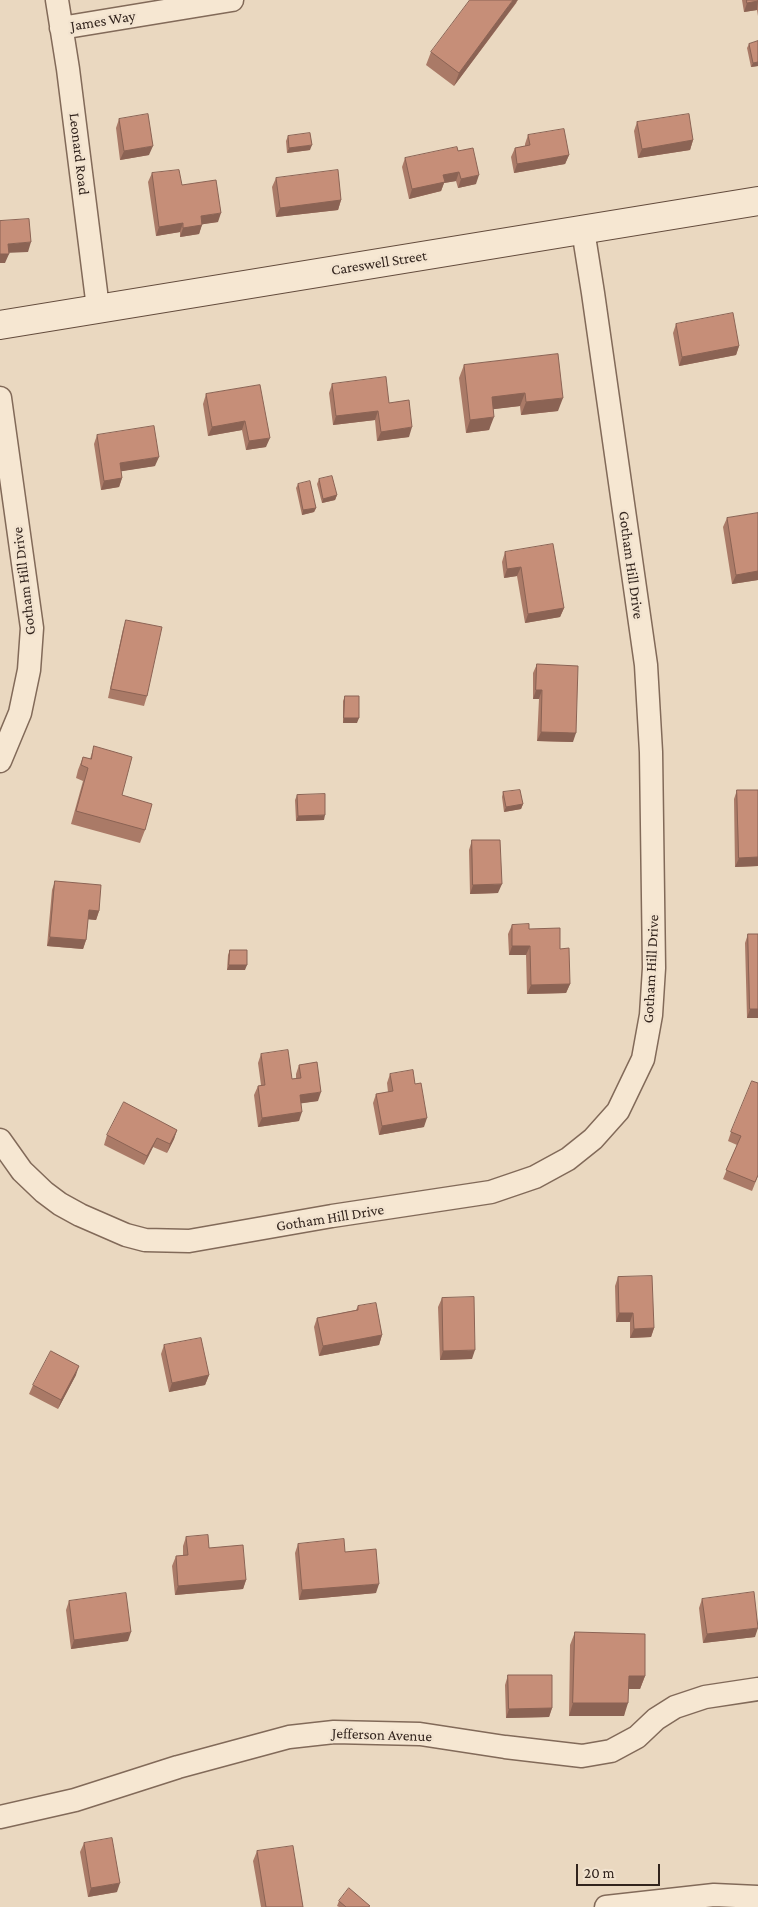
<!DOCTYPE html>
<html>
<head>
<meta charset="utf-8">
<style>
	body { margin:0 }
	#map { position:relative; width:758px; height:1907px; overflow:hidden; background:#ead8c0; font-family:"Crimson Pro",serif }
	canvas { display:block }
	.scale { position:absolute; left:576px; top:1864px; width:84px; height:22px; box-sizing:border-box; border:2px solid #32241d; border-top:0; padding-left:6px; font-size:15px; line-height:18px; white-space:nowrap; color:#32241d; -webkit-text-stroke:4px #f2e3cf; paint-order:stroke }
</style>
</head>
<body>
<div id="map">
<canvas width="758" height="1907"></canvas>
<div class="scale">20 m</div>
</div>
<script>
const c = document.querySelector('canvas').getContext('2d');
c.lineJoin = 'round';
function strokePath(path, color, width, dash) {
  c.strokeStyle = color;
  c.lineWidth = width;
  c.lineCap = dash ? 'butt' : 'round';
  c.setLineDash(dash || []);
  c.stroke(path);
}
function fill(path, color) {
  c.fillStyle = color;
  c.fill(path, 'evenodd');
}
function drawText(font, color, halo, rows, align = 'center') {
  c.font = font + ' "Crimson Pro",serif';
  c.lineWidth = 5;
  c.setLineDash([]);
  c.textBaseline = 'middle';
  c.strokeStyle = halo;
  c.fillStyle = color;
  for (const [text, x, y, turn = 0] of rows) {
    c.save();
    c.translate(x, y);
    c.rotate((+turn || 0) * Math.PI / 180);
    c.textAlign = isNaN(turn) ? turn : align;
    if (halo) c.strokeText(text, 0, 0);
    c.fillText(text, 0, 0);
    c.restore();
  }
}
const minor = new Path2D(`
	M57,0l11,69 30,239
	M61,28l171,-28
	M0,398l32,230 -3,42 -9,43 -20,48
	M0,1140l22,31 22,21 16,12 20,11 46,20 19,5 44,1 143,-25 159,-24 44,-15 33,-18 25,-20 25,-28 25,-52 8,-44 3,-47 -3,-216 -5,-87 -53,-372 -10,-63
	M0,1817l75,-17 103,-33 111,-30 45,-5 86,2 85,13 77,9 29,-5 26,-14 19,-18 19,-12 30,-10 53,-8
	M606,1907l108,-12 44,2`);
const secondary = new Path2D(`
	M0,325l758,-124`);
const wall = new Path2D(`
	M742,0h16v16l-1,-6 -13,2z
	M517,2l-63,84 -28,-21 5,-13z
	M758,41v25l-7,1 -4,-19 2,-4z
	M119,119l30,36 -29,5 -4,-32z
	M637,122l56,18 -3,10 -52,8 -4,-27z
	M528,135l41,20 -4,9 -51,9 -3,-16 4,-9 10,-2v-2z
	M288,136l22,14 -23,3 -1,-12z
	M458,151l18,33 -18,4 -2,-7 -12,2 -3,8 -32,8 -7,-32 3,-9z
	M152,173l30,12 36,37 -16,2 -3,10 -19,3v-5l-24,4 -8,-54z
	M276,178l65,22 -3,10 -62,7 -4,-30z
	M676,324l63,22 -3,9 -57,11 -6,-33z
	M558,354v57l-37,4 -1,-9 -27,3 -4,21 -23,3 -7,-55 5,-13z
	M332,384l57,19 20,34 -32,4 -2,-21 -42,5 -4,-32z
	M260,385l6,62 -20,3 -4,-20 -34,6 -5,-32 3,-10z
	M97,435l58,31 -34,5 1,7 -3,9 -18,3 -7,-46z
	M319,479l18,16 -2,5 -13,3 -5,-19z
	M298,484l18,24 -2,4 -12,3 -6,-27z
	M758,513v67l-26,4 -9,-57 4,-9z
	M505,552l59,56 -4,9 -35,6 -8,-47 -13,2 -2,-16z
	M126,620l21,76 -3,10 -36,-8 15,-69z
	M537,664l36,78 -36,-1 2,-42h-6v-26z
	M345,696l12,27h-14v-22z
	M94,746l28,49 23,35 -5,13 -69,-19 12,-43 -7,-3 2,-8 5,-13 7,2z
	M737,790l21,76 -23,1 -1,-68z
	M503,792l20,12 -2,5 -17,3 -2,-15z
	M297,795l27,25 -28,1 -1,-21z
	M472,840l26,53 -28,1 -1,-44z
	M55,881l44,30 -3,9 -8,-1 -2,21 -3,9 -36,-3 5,-56z
	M512,925l17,4 31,20 10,35 -4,9 -39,1 -1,-39h-17l-1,-21z
	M748,934h10v84h-11l-2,-75z
	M230,950l15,20h-18l1,-15z
	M261,1054l31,25 4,-1v-4l3,-9 19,36 -17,2 -2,18 -41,6 -4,-32 4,-9 3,-1 -3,-22z
	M390,1074l34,53 -45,8 -6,-32 3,-9 12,-2 -1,-9z
	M758,1083v93l-6,15 -29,-12 14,-34 -9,-4 3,-9z
	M177,1130l-3,9 -7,14 -14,-6 -9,18 -40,-20 3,-10z
	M618,1277l36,51 -3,9 -21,1v-16h-14l-1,-36z
	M442,1298l30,61 -32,1 -2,-53z
	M358,1306l24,29 -3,10 -60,11 -5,-29 3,-9 39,-8z
	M164,1345l45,30 -4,10 -36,7 -8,-38z
	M76,1375l-18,34 -29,-15 4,-9z
	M186,1537l23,11 37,32 -3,9 -68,6 -3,-29 4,-10h7v-10z
	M298,1544l78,49 -77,7 -4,-47z
	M702,1599l53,38 -52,6 -4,-35z
	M69,1601l59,40 -57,8 -5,-39z
	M575,1632l70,44 -5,13h-12l-4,27h-55l1,-71z
	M508,1675l44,33 -3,9 -43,1 -1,-33z
	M84,1843l33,49 -29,5 -8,-45z
	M257,1851l46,56h-42l-8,-46z
	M339,1901l30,6h-30l-2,-1z`);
const shadedWall = new Path2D(`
	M513,0h5l-64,86 5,-13z
	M758,1l-1,9 -13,2 3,-9z
	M758,62v4l-7,1 2,-4z
	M693,140l-3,10 -52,8 4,-9z
	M312,145l-2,5 -23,3 2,-5z
	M153,146l-4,9 -29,5 4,-9z
	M569,155l-4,9 -51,9 3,-9z
	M459,172l-3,9 -12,2 -3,8 -32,8 3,-10 31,-14z
	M479,175l-3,9 -18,4 3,-9z
	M341,200l-3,10 -62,7 4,-9z
	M221,213l-3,9 -20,3 3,-9z
	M183,223l-3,9 -24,4 3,-9z
	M202,225l-3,9 -19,3 3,-9z
	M31,242l-3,10 -23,1 3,-9z
	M0,254h9l-4,9h-5z
	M739,346l-3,9 -57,11 3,-9z
	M525,393l-5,13 -33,4 5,-13z
	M563,398l-5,13 -37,4 5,-13z
	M378,411l-3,9 -42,5 3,-9z
	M494,417l-5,13 -23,3 4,-13z
	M245,421l-3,9 -34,6 4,-9z
	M412,427l-3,10 -32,4 4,-9z
	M270,438l-4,9 -20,3 3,-9z
	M159,457l-4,9 -38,6 3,-9z
	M122,478l-3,9 -18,3 3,-9z
	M337,495l-2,5 -13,3 1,-4z
	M316,508l-2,4 -12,3 1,-5z
	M521,567l-4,9 -13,2 3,-9z
	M758,571v9l-26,4 4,-9z
	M564,608l-4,9 -35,6 3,-9z
	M536,690h6l-3,9h-6z
	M344,718h15l-2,5h-14z
	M541,732l35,1 -3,9 -36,-1z
	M523,804l-2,5 -17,3 2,-5z
	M325,815l-1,5 -28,1 2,-5z
	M758,857v9l-23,1 4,-9z
	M502,884l-4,9 -28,1 3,-9z
	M89,910l10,1 -3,9 -11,-1z
	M50,937l36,3 -3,9 -36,-3z
	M512,946h18l-4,9h-17z
	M229,965h18l-2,5h-18z
	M570,984l-4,9 -39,1 4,-9z
	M750,1009h8v9h-11z
	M321,1092l-3,9 -21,3 3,-9z
	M302,1112l-3,9 -41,6 4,-9z
	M427,1118l-3,9 -45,8 3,-9z
	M177,1130l-3,9 -7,14 3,-9z
	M157,1138l-4,9 -9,18 3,-9z
	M619,1313h14l-3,9h-14z
	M654,1328l-3,9 -21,1 4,-9z
	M382,1335l-3,10 -60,11 4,-10z
	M475,1350l-3,9 -32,1 3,-9z
	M79,1366l-3,9 -18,34 3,-9z
	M209,1375l-4,10 -36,7 3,-9z
	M246,1580l-3,9 -68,6 3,-9z
	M379,1584l-3,9 -77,7 3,-10z
	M758,1628l-3,9 -52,6 4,-9z
	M131,1632l-3,9 -57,8 3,-9z
	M629,1676h16l-5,13h-16z
	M573,1703h55l-4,13h-55z
	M552,1708l-3,9 -43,1 3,-9z
	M120,1883l-3,9 -29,5 3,-9z`);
const building = new Path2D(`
	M470,0h43l-54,73 -28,-21z
	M747,0h11v1l-11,2z
	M758,41v21l-5,1 -4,-19z
	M148,114l5,32 -29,5 -5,-32z
	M689,114l4,26 -51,9 -5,-27z
	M564,129l5,26 -52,9 -2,-16 15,-3 -2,-10z
	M310,133l2,12 -23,3 -1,-12z
	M457,147l1,4 15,-3 6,27 -18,4 -2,-7 -16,3 2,7 -33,7 -7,-31z
	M179,170l3,15 34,-5 5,33 -20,3 1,9 -19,3v-5l-24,4 -7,-54z
	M338,170l3,30 -61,8 -4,-30z
	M29,219l2,23 -23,2 1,10h-9v-33z
	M733,313l6,33 -57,11 -6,-33z
	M558,354l5,44 -37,4 -1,-9 -33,4 2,20 -24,3 -6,-55z
	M386,377l3,26 20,-3 3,27 -31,5 -3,-21 -42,5 -4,-32z
	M260,385l10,53 -21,3 -4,-20 -33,6 -6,-33z
	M154,426l5,31 -39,6 2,15 -18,3 -7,-46z
	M332,476l5,19 -14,4 -4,-20z
	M310,481l6,27 -13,2 -5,-26z
	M758,513v58l-22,4 -9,-57z
	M553,544l11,64 -36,6 -7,-47 -14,2 -2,-17z
	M126,620l36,7 -15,69 -36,-7z
	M537,664l41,2 -2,67 -35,-1 1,-42h-6z
	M345,696h14v22h-15z
	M94,746l38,11 -10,38 30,9 -7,26 -69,-19 12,-43 -7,-3 2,-8 8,2z
	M520,790l3,14 -17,3 -3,-15z
	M737,790h21v67l-19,1z
	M325,794v21l-27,1 -1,-21z
	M472,840h28l2,44 -29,1z
	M55,881l46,4 -2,26 -10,-1 -3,30 -36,-3z
	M529,924v5l31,-1v21l9,-1 1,36 -39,1 -1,-39h-18v-21z
	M748,934h10v75h-8z
	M230,950h17v15h-18z
	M288,1050l4,29 9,-1 -2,-13 18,-3 4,30 -21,3 2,17 -40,6 -4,-32 7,-1 -4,-31z
	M413,1070l2,14 6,-1 6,35 -45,8 -6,-32 17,-3 -3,-17z
	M752,1081l6,2v92l-3,7 -29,-12 15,-34 -10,-4z
	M124,1102l53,28 -7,14 -13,-6 -10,18 -40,-21z
	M652,1276l2,52 -20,1 -1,-16h-14l-1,-36z
	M474,1297l1,53 -32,1 -1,-53z
	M376,1303l6,32 -59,11 -6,-28 41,-8v-4z
	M201,1338l8,37 -37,8 -8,-38z
	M51,1351l28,15 -18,34 -28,-15z
	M208,1535l1,13 34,-3 3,35 -68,6 -2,-30 12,-1 -2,-18z
	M344,1539l1,13 31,-3 3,35 -77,6 -4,-46z
	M754,1592l4,36 -51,6 -5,-35z
	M126,1593l5,39 -57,8 -5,-39z
	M575,1632l70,2v42h-16l-1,27h-55z
	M508,1675h44v33l-43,1z
	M112,1838l8,45 -29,5 -7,-45z
	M293,1846l10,61h-37l-9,-56z
	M349,1888l21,18 -2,1h-22l-7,-6z`);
const streetNames = [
	["James Way",103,21,-9],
	["Leonard Road",79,154,83],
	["Careswell Street",379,263,-9],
	["Gotham Hill Drive",631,565,82],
	["Gotham Hill Drive",24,581,-97],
	["Gotham Hill Drive",651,969,-87],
	["Gotham Hill Drive",330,1218,-9],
	["Jefferson Avenue",382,1735,2]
];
strokePath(minor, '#826a59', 25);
strokePath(secondary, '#634b3c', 30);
strokePath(minor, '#f6e7d2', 22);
strokePath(secondary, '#f6e7d2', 28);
fill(wall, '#aa7a67');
fill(shadedWall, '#8b6354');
fill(building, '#c68e78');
strokePath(building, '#8b6354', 1);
drawText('15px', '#32241d', '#f2e3cf', streetNames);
</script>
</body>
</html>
